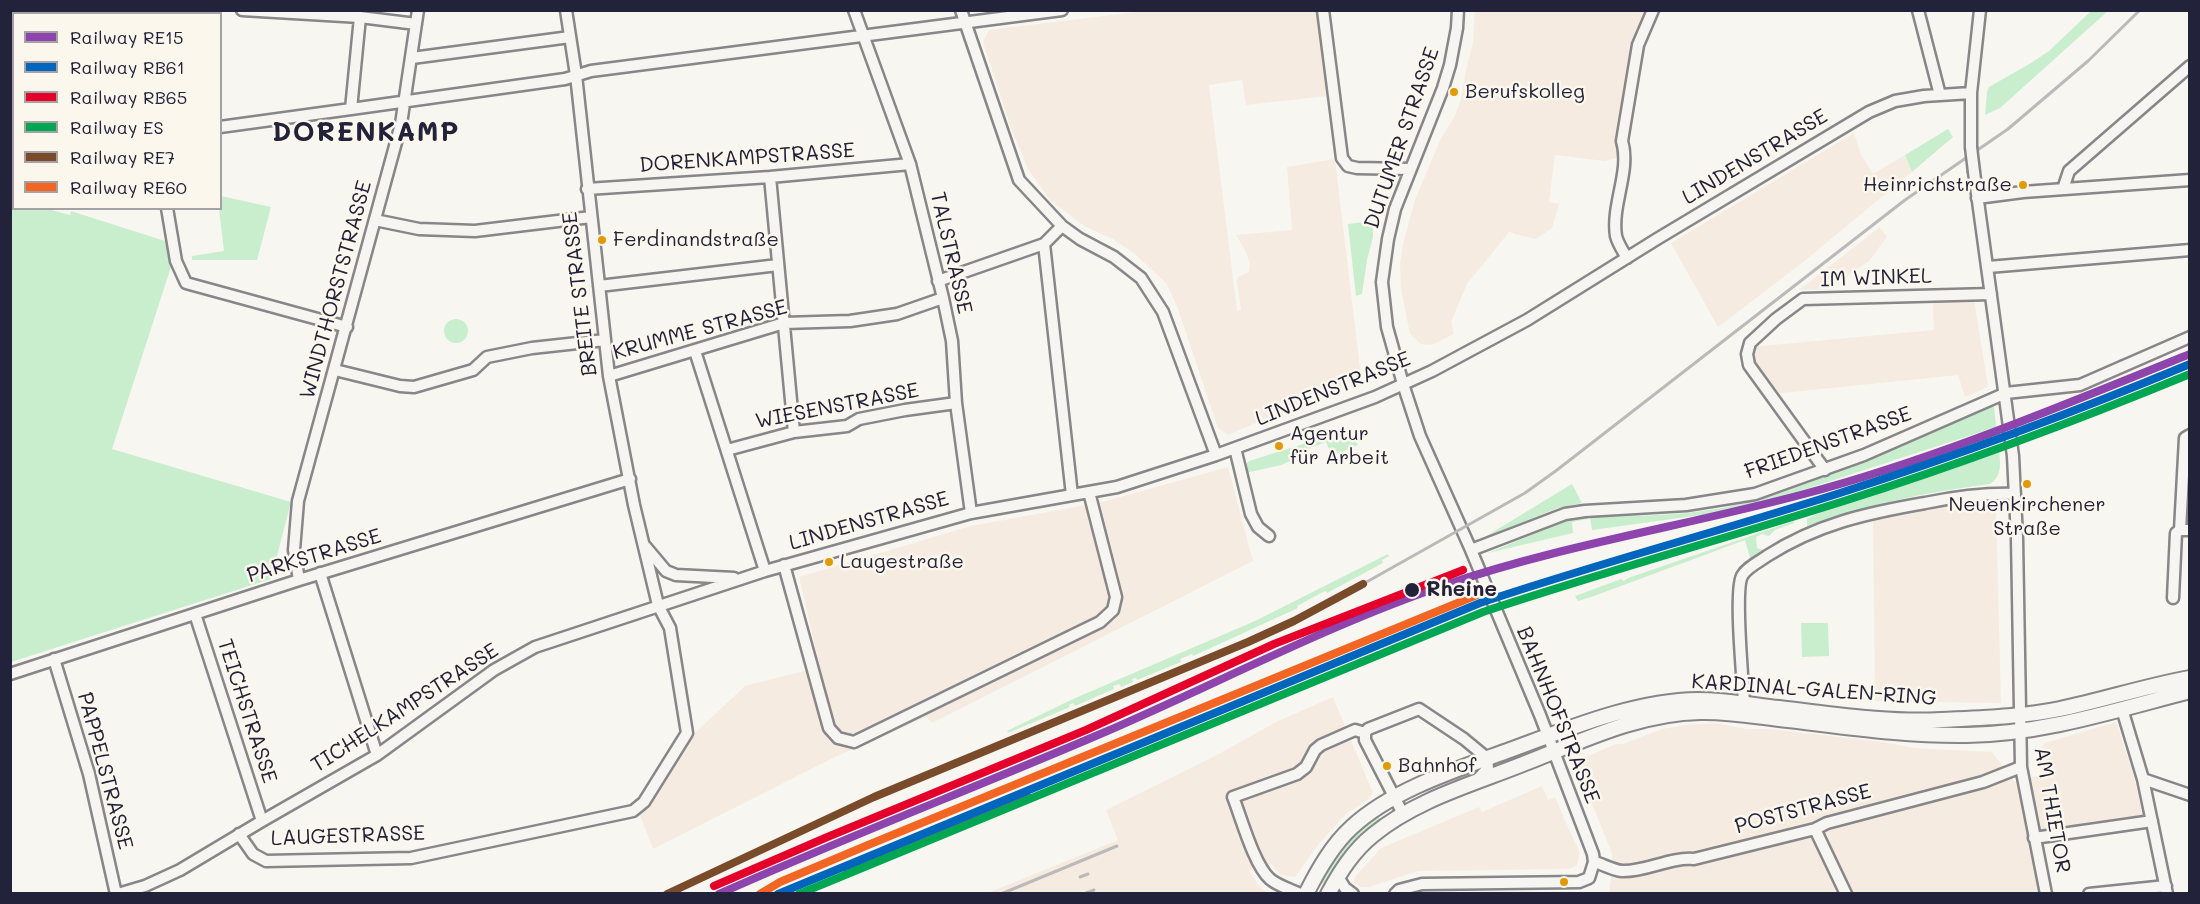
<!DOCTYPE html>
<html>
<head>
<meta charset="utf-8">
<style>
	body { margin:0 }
	#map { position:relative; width:2200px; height:904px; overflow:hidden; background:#f8f6f0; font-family:Mali,sans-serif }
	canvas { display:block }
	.frame { position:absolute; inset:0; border:12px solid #22223b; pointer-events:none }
	.legend { position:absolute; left:12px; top:12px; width:210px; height:198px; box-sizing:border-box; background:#fbf7ec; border:2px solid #a4a2a5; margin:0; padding:8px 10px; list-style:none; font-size:18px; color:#22223b }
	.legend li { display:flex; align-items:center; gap:12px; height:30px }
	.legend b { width:30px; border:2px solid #a4a2a5 }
</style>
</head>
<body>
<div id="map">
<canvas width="2200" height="904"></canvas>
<div class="frame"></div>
<ul class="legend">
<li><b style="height:8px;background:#8e44ad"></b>Railway RE15</li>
<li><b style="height:8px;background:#0065bd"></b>Railway RB61</li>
<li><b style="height:8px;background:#e4002b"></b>Railway RB65</li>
<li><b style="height:8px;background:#00a651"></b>Railway ES</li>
<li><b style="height:8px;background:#7a4b2a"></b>Railway RE7</li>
<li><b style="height:8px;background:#f26522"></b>Railway RE60</li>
</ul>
</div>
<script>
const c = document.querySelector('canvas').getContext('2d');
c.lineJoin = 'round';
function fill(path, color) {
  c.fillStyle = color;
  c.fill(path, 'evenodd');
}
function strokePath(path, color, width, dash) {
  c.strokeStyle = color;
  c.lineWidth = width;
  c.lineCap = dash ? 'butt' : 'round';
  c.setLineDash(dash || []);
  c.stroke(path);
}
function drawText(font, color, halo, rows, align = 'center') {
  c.font = font + ' Mali,sans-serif';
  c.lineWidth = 5;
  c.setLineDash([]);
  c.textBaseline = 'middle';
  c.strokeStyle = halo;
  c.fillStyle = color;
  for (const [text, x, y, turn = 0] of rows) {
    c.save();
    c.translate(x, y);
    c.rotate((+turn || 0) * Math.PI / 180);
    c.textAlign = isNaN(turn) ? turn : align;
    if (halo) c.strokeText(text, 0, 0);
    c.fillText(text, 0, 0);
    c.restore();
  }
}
const built = new Path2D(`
	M1144,11h174l9,85 -81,9 -4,-25 -33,5 28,226 4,-1 -4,-29 1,-4 11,-5 1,-9 -5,-13 -9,-15 56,-5 -5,-63 48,-8 26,218 -133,58 -10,-7 -41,-122 -11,-23 -31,-29 -22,-15 -29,-13 -35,-27 -21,-30 -17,-41 -28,-86 6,-12z
	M1475,11h178l-28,145 -20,5 -50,-6 -6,47 10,2 -7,24 -16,11 -22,-5 -4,-3 -43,53 -16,38 3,12 -20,10 -7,1 -6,-1 -11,-10 -9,-45 -1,-25 3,-20 12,-44 26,-62 13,-20 7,-19 5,-29 7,-28z
	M1854,133l7,22 12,19 32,-19 7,17 -110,91 -84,64 -47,-84z
	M1880,227l7,10 -18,24 -41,28 -29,1z
	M1974,299l14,88 -23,10 -7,-22 -185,19 -20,-30 -2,-17 183,-17 -1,-30z
	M1228,467l25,94 -321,162 -6,-6 -91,40 -182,92 -13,-34 53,-80 52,-49 75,-19 -21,-90 172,-51 131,-24z
	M1987,501l7,2 2,8 5,192 -126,-2 -2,-182z
	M1333,697l40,96 -5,7 -21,13 -29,32 -23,32 -14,-2 -10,-11 -22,7 10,15 8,7 -282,1 133,-54 -12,-30 109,-54 63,-35z
	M2116,722l18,55 9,40 -111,18 11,58h-434l4,-29 -1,-11 -34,-83 2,-7 6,-6 30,-13h7l39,-15 23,-4 30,-2 31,6h24l112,13 33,6 77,4 23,30 26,-7 -2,-26 6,-6z
	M1542,786l6,14 7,-3 9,21 16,35 -3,12 -8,4 -151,2 -49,16h-9l-6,-4 1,-6 26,-29 98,-41 3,5z`);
const green = new Path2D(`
	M2091,11h17l-108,97 -15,7 2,-23 2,-5 42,-24 18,-12z
	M1948,129l5,8 -41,35 -7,-17z
	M221,196l50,11 -14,53h-65v-4l32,-5 -5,-42 1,-1z
	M13,202l1,6 34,1 22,6 1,-4 97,31 3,25 -59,182 179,53 -20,77 -260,83 -1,-450z
	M1373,221v16l-6,23 -5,34 -6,2 -8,-72z
	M444 331a12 12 0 1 1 24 0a12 12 0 1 1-24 0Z
	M1994,405l2,22 -199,65 -56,15 -25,6 -124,17 -2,-13 2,-1c53,1 112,-1 164,-16 82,-24 159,-62 238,-95z
	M1351,429l7,16 -26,11 -6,-14 -21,8 1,4 -25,11 -35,8 -1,-7 4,-5z
	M1999,449c1,14 4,26 -9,35 -61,8 -125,20 -183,43v-8l10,-5z
	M1572,484l10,19 -24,5 -75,30z
	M1588,517v2l-16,3 1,11 -85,20 80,-33z
	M1794,521v2l-19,7 -6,6 -7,-2 -6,3 1,11 9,3 -10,7h-6l-5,-18 -151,56 -16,5 -3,-5 46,-17 3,2 4,-3z
	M1388,554l1,2 -7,4 1,3 -56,30 -2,-2 -28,15 1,2 -105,48 -1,-2 -12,5 1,3 -44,18 -1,-2 -4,1 1,3 -12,5 -2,-3 -6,2 1,3 -39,17 -2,-3 -4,2 1,2 -62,26 -1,-2 66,-32 182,-78z
	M1801,623h27l1,33 -27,1z
	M1377,815l4,5 -13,11 -41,50 -9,5 -1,-2 24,-37z`);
const minor = new Path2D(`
	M242,10l118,7
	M854,10l56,154 33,134 9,43 4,62 15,110
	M961,10l58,170 43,46 -18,18 28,251
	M1323,10l19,148 6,8 9,2 53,1
	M1918,10l22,85
	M57,14l1,-4
	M416,24l-56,-7 -9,92 214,-30 26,-8 471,-61
	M412,58l158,-21
	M10,124h4
	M220,127l131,-18
	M1971,147v-54l9,-83
	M10,171l4,-10
	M1974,172l39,284 4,82 4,229 25,127
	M770,177l24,255
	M587,189l183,-12 140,-13
	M2063,189l6,-18 121,-105
	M1977,198l46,-6 167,-12
	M167,208l9,53 10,22 161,44
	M375,220l44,9 56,2 116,-14
	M1062,226l18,13 34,18 27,21 22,34 53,143
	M1627,258c-4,-7 -9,-14 -11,-22 -5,-31 15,-65 6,-95l16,-96 15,-35
	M1988,267l202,-17
	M938,281l106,-37
	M599,286l179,-21
	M695,351l70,220
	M335,370l65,16 14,1 59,-17 14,-13 45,-9 73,-8
	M609,376l175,-53 66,-2 47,-7 46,-16
	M2190,435l-5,3 -5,92h10
	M1235,448l16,66 7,13 11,9
	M727,450l67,-18 53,-6 12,-7 46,-9 51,-7
	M1825,470l-76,-105 -2,-11 3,-11 26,-24 27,-20 188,-5
	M645,546l21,25 10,4 58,3
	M1471,550l94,-36 20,-3 101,-6 69,-11 109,-39 142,-62 74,-8 110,-48
	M784,565l45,163 9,10 16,4 246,-120 13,-12 3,-13 -27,-105
	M320,573l57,182
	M299,580l-5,-30 4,-49 103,-377 17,-114
	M2173,598l3,-65 4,-3
	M195,614l67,207
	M54,659l35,115 27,120
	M10,674l289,-94 331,-101
	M1744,703c-1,-23 -10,-111 -2,-127 5,-9 17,-14 25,-20 50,-32 100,-43 158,-53 30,-6 59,-10 90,-9
	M2122,709l21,70 24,115
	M2143,779l47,16
	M1403,814l-38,-74v-7l3,-4 51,-20 45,30 23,19 1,10 -11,12
	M1815,829l31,65
	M239,834l14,20 13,7 145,-3 222,-47 11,-9 43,-69 -17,-105 -12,-23 -24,-100 -25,-129 -33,-301 -10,-65
	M2034,838l118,-17
	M1594,862c9,2 18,8 28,9 24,1 47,-14 72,-12l121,-30 12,-6 156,-41 38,-15
	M1338,877l7,11 8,6
	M118,894l27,-8 35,-16 82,-49 115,-66 117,-85 41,-23 230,-76 206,-58 146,-26 99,-32 159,-58 57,-26 95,-51 130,-81 212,-127 26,-11 29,-5 47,-3
	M1300,894c-10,-5 -22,-8 -30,-15 -16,-14 -29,-62 -37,-82l64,-23 9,-7 9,-17 6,-5 34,-15 10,3
	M1395,894l4,-4 23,-6 157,-2 10,-4 5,-16 -1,-8 -53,-139 -69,-165 -51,-114 -17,-52 -16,-57 -5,-45 6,-43 7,-30 48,-121 7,-23 7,-37 1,-18
	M2089,894l77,-8`);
const major = new Path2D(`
	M1306,894c12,-24 26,-49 46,-67 41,-38 106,-58 158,-77 60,-22 124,-49 188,-50 28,0 54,5 81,8 53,6 108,15 162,12 39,-2 80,-3 119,-11 43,-9 86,-23 130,-31
	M1328,894c12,-22 25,-43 45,-59 42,-35 100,-51 150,-71 57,-22 115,-51 177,-52 29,-1 59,5 88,8 59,7 120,16 179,15 76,-1 149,-25 223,-44`);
const rail = new Path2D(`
	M1363,584l162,-91 32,-23 348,-270 103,-71 80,-68 52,-51
	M1080,877l8,-3
	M1086,893l8,-3
	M1001,894l116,-48`);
const minorBridge = new Path2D(`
	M1971,147l3,25`);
const rail1 = new Path2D(`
	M847,871l180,-75
	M719,894c127,-57 258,-107 386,-162 113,-49 223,-107 340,-147 117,-40 240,-59 359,-91 132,-35 259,-89 386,-140`);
const rail2 = new Path2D(`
	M778,894l702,-291c119,-40 241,-72 360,-110 119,-38 235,-81 350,-129`);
const rail3 = new Path2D(`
	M714,886l111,-48 261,-108 188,-86 189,-74`);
const rail4 = new Path2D(`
	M799,894l684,-282c120,-40 241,-73 361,-111 117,-37 232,-80 346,-127`);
const rail5 = new Path2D(`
	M667,894l207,-97 374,-155 46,-21 69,-37`);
const rail6 = new Path2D(`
	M760,894l20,-12 88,-37 609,-250`);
const markers = [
	[1454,92,5,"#e29906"],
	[2023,185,5,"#e29906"],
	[602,240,5,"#e29906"],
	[1279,446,5,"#e29906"],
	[2027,484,5,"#e29906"],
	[829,562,5,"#e29906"],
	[1412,590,8,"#22223b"],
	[1387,766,5,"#e29906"],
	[1564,882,5,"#e29906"]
];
const busNames = [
	["Berufskolleg",1465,92],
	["Heinrichstraße",2012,185,"right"],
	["Ferdinandstraße",613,240],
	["Agentur",1290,434],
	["für Arbeit",1290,458],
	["Neuenkirchener",2027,505,"center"],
	["Straße",2027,529,"center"],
	["Laugestraße",840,562],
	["Bahnhof",1398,766]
];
const streetNames = [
	["DUTUMER STRASSE",1402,138,-71],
	["LINDENSTRASSE",1755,157,-31],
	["DORENKAMPSTRASSE",747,158,-4],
	["TALSTRASSE",951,253,77],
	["IM WINKEL",1876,278,-2],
	["WINDTHORSTSTRASSE",336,290,-75],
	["BREITE STRASSE",580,294,-97],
	["KRUMME STRASSE",700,330,-15],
	["LINDENSTRASSE",1333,389,-22],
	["WIESENSTRASSE",837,406,-11],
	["FRIEDENSTRASSE",1828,443,-20],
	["LINDENSTRASSE",869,521,-16],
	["PARKSTRASSE",314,556,-17],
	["KARDINAL-GALEN-RING",1814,690,4],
	["TICHELKAMPSTRASSE",405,708,-33],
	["TEICHSTRASSE",247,711,72],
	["BAHNHOFSTRASSE",1558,715,68],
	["PAPPELSTRASSE",105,771,75],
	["POSTSTRASSE",1803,809,-15],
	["AM THIETOR",2052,810,80],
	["LAUGESTRASSE",348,836,-2]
];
const stopNames = [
	["Rheine",1426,590]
];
const districtNames = [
	["DORENKAMP",366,133]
];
fill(built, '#f6ebe0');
fill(green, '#c9eece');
strokePath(minor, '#878688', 15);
strokePath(major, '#878688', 18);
strokePath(minor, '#f6f5f1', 10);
strokePath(major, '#f6f5f1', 14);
strokePath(rail, '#bcbab9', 3);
strokePath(minorBridge, '#878688', 15, []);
strokePath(minorBridge, '#f6f5f1', 10);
strokePath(rail1, '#8e44ad', 8);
strokePath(rail2, '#0065bd', 8);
strokePath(rail3, '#e4002b', 8);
strokePath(rail4, '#00a651', 8);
strokePath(rail5, '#7a4b2a', 8);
strokePath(rail6, '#f26522', 8);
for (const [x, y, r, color] of markers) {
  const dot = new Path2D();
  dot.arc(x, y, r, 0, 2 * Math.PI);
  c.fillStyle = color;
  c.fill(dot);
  strokePath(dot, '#fbf7ec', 2);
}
drawText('20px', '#22223b', '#fbf7ec', busNames, 'left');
drawText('21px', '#22223b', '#fbf7ec', streetNames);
drawText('bold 21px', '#22223b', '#fbf7ec', stopNames, 'left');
c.letterSpacing = '1.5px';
drawText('bold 27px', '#22223b', '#fbf7ec', districtNames);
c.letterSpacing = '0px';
</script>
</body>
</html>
